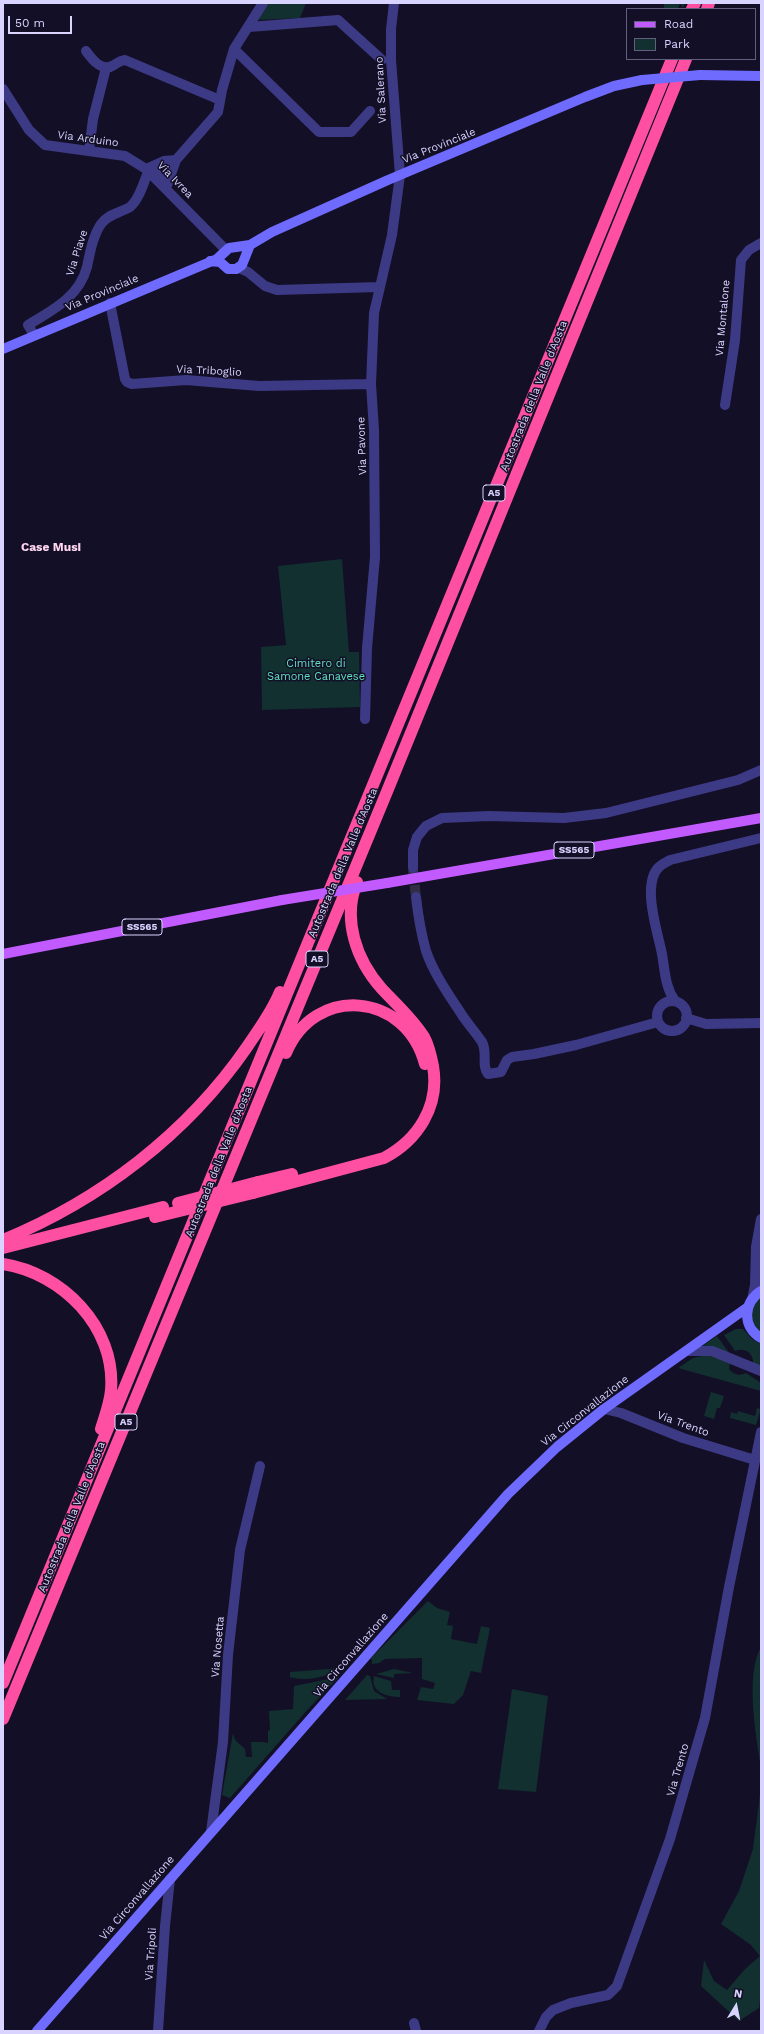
<!DOCTYPE html>
<html>
<head>
<meta charset="utf-8">
<style>
	body { margin:0 }
	#map { position:relative; width:764px; height:2034px; overflow:hidden; background:#130f26; font-family:"Work Sans",sans-serif }
	canvas { display:block }
	.frame { position:absolute; inset:0; border:4px solid #d9d4ff; pointer-events:none }
	.legend { position:absolute; left:626px; top:8px; width:130px; height:52px; box-sizing:border-box; background:#130f26; border:1px solid #625e7d; margin:0; padding:5px 7px; list-style:none; font-size:12px; color:#d9d4ff }
	.legend li { display:flex; align-items:center; gap:8px; height:20px }
	.legend b { width:20px; border:1px solid #625e7d }
	.north { position:absolute; left:716px; top:1986px; width:40px; height:40px; -webkit-text-stroke:3px #130f26; paint-order:stroke; rotate:10deg; font-size:11px; font-weight:700; line-height:16px; text-align:center; color:#d9d4ff }
	.north::after { content:''; display:block; margin:auto; width:14px; height:18px; background:#d9d4ff; clip-path:polygon(50% 0,100% 100%,50% 72%,0 100%) }
	.scale { position:absolute; left:8px; top:16px; width:64px; height:18px; box-sizing:border-box; border:2px solid #d9d4ff; border-top:0; padding-left:5px; font-size:12px; line-height:14px; white-space:nowrap; color:#d9d4ff; -webkit-text-stroke:3px #130f26; paint-order:stroke }
</style>
</head>
<body>
<div id="map">
<canvas width="764" height="2034"></canvas>
<div class="frame"></div>
<ul class="legend">
<li><b style="height:5px;background:#c25bff"></b>Road</li>
<li><b style="height:11px;background:#12302f"></b>Park</li>
</ul>
<div class="north">N</div>
<div class="scale">50 m</div>
</div>
<script>
const c = document.querySelector('canvas').getContext('2d');
c.lineJoin = 'round';
function fill(path, color) {
  c.fillStyle = color;
  c.fill(path, 'evenodd');
}
function strokePath(path, color, width, dash) {
  c.strokeStyle = color;
  c.lineWidth = width;
  c.lineCap = dash ? 'butt' : 'round';
  c.setLineDash(dash || []);
  c.stroke(path);
}
function drawText(font, color, halo, rows, align = 'center') {
  c.font = font + ' "Work Sans",sans-serif';
  c.lineWidth = 3;
  c.setLineDash([]);
  c.textBaseline = 'middle';
  c.strokeStyle = halo;
  c.fillStyle = color;
  for (const [text, x, y, turn = 0] of rows) {
    c.save();
    c.translate(x, y);
    c.rotate((+turn || 0) * Math.PI / 180);
    c.textAlign = isNaN(turn) ? turn : align;
    if (halo) c.strokeText(text, 0, 0);
    c.fillText(text, 0, 0);
    c.restore();
  }
}
const green = new Path2D(`
	M266,3h40l-6,15 -44,2z
	M664,3h21l-2,5 -3,-5 -2,6h-14z
	M342,559l7,93h10l1,55 -98,3 -1,-63 25,-2 -8,-79z
	M761,1297v36c-12,-9 -12,-27 0,-36z
	M736,1329h7l9,10 9,5v23l-8,-3c1,-11 -8,-17 -18,-13l-11,-16z
	M717,1336l13,18 -29,-7z
	M702,1356h10l18,5 -1,8c5,6 10,7 17,4l15,10v8l-83,-23 15,-10z
	M711,1392l13,4 -4,12h-3l-3,11 -10,-3z
	M757,1408l4,1 -5,16 -26,-7 1,-6 6,2 1,-3 17,5z
	M428,1601l9,7 13,4 -3,13 6,1 -2,13 26,5 4,-18 9,2 -9,45 -10,-2 -8,24 -9,9 -37,-4 4,-13 12,2 2,-6 -13,-4v-21l-37,1 -6,4 -7,1v-5h-2z
	M761,1647v121c-5,-31 -16,-94 0,-121z
	M341,1668c-15,9 -33,14 -51,9v-5z
	M394,1669l19,4 -19,1v4l-18,-4z
	M367,1675l3,1 4,15 13,8 -42,1z
	M374,1676l17,5 1,9h8v7c-12,0 -30,-4 -26,-21z
	M339,1677l-30,31 -79,90 -8,-3 11,-62 2,7 10,9 1,8h6l-1,-15h12l5,1v-12l2,-1 -1,-19 24,-2 1,-23z
	M512,1689l36,7 -12,96 -38,-3z
	M761,1786v206l-2,16 -20,13 -38,-35 3,-26 10,21 13,9 18,-21 15,-13 -9,-11 -30,-21 18,-33 14,-42z`);
const minorTunnel = new Path2D(`
	M413,870l3,27`);
const pedestrian = new Path2D(`
	M160,165h4l4,6 -1,5 -4,3 -7,-8v-4z`);
const minor = new Path2D(`
	M249,27l89,-7 44,40
	M234,49l85,83h32l19,-21
	M86,51c6,8 16,22 28,14 5,-3 5,-4 11,-5l95,40
	M3,89l26,41 16,15 80,11 21,13
	M89,151l4,-32 13,-51
	M166,188l10,-28
	M226,250l-80,-81 18,-8 12,-1 42,-48 4,-22 12,-41 29,-46
	M239,268l9,4 17,14 12,4 102,-3
	M110,303l15,76 2,3 5,2 54,-4 73,6 112,-2
	M34,335l-6,-10c25,-15 51,-28 59,-58 3,-15 6,-31 14,-43 7,-10 19,-11 29,-17 9,-7 14,-25 18,-35
	M725,405l10,-65 6,-80 8,-10 12,-7
	M365,719l2,-71 8,-91 -1,-127 -3,-46 3,-71 18,-78 8,-60 -9,-115v-31l3,-26
	M413,868v-18l4,-13 9,-11 16,-8 47,-2 75,2 42,-5 132,-33 23,-10
	M416,897c2,18 5,36 10,54 8,23 23,44 36,64 6,9 14,18 20,27 6,11 -1,23 6,32l13,-2 6,-12 5,-3 22,-3 42,-9 82,-23
	M675,1001c-10,-14 -10,-30 -13,-47 -4,-21 -21,-70 -3,-87 3,-3 8,-5 11,-7l91,-22
	M657 1016a15 15 0 1 1 30 0a15 15 0 1 1-30 0Z
	M686,1018l20,6 55,-1
	M752,1300l3,-15 1,-38 5,-28
	M687,1351h25l49,20
	M604,1409l17,4 62,25 72,22
	M211,1832l12,-90 5,-87 12,-105 20,-84
	M414,2023l2,8
	M158,2031l7,-105 5,-47
	M539,2031l7,-14 7,-7 18,-7 37,-8 9,-9 53,-147 35,-121 24,-131 32,-155`);
const secondary = new Path2D(`
	M700,75l61,1
	M210,261l10,1 8,7h8l6,-4 8,-20
	M3,349l214,-90 12,-11 21,-3 22,-13 116,-52 197,-83 29,-11 28,-6
	M761,1291c-18,12 -19,36 0,47
	M37,2031l471,-537 49,-47 47,-38 144,-102`);
const primary = new Path2D(`
	M387,883l374,-65
	M3,954l279,-54`);
const motorway = new Path2D(`
	M692,9l3,-6
	M707,9l2,-6
	M286,1053c29,-69 120,-61 139,11
	M258,1182l34,-8
	M253,1193l131,-35c34,-18 56,-52 49,-92 -2,-10 -4,-20 -9,-29 -11,-18 -28,-33 -42,-48 -26,-29 -40,-70 -25,-107
	M3,1240c97,-40 184,-106 244,-193 12,-18 25,-35 33,-55
	M3,1248l160,-41
	M3,1264c59,9 113,63 108,126 -1,13 -6,26 -10,39
	M3,1683l669,-1624
	M3,1719l383,-925 300,-735`);
const secondaryBridge = new Path2D(`
	M642,80l58,-5`);
const primaryBridge = new Path2D(`
	M282,900l105,-17`);
const motorwayBridge = new Path2D(`
	M178,1203l80,-21
	M155,1217l98,-24`);
const shields = [
	[494,493,22],
	[574,850,40],
	[142,927,40],
	[317,959,22],
	[126,1422,22]
];
const shieldNames = [
	["A5",494,493],
	["SS565",574,850],
	["SS565",142,927],
	["A5",317,959],
	["A5",126,1422]
];
const streetNames = [
	["Via Salerano",381,90,-93],
	["Via Arduino",88,139,8],
	["Via Provinciale",439,146,-22],
	["Via Ivrea",175,180,46],
	["Via Piave",77,253,-72],
	["Via Provinciale",102,293,-23],
	["Via Montalone",723,318,-85],
	["Via Triboglio",209,371,3],
	["Autostrada della Valle d'Aosta",534,396,-68],
	["Via Pavone",362,446,-92],
	["Autostrada della Valle d'Aosta",343,863,-67],
	["Autostrada della Valle d'Aosta",219,1162,-68],
	["Via Circonvallazione",585,1411,-38],
	["Via Trento",683,1424,20],
	["Autostrada della Valle d'Aosta",72,1517,-68],
	["Via Nosetta",218,1647,-85],
	["Via Circonvallazione",351,1655,-49],
	["Via Trento",678,1770,-74],
	["Via Circonvallazione",137,1898,-49],
	["Via Tripoli",151,1954,-86]
];
const parkNames = [
	["Cimitero di",316,664],
	["Samone Canavese",316,677]
];
const neighbourhoodNames = [
	["Case Musi",51,547]
];
fill(green, '#12302f');
strokePath(minorTunnel, '#312d47', 10, [10, 5]);
strokePath(pedestrian, '#3d3a85', 7);
strokePath(minor, '#3d3a85', 10);
strokePath(secondary, '#6f6bff', 10);
strokePath(primary, '#c25bff', 10);
strokePath(motorway, '#ff4fa3', 12);
strokePath(secondaryBridge, '#6f6bff', 10);
strokePath(primaryBridge, '#c25bff', 10);
strokePath(motorwayBridge, '#ff4fa3', 12);
for (const [x, y, w] of shields) {
  const box = new Path2D();
  box.roundRect(x - w / 2, y - 8, w, 16, 3);
  c.fillStyle = '#130f26';
  c.fill(box);
  strokePath(box, '#d9d4ff', 1);
}
drawText('bold 10px', '#d9d4ff', null, shieldNames);
drawText('11px', '#d9d4ff', '#130f26', streetNames);
drawText('11px', '#5fe0c0', '#130f26', parkNames);
drawText('bold 12px', '#ffd6f0', '#130f26', neighbourhoodNames);
</script>
</body>
</html>
